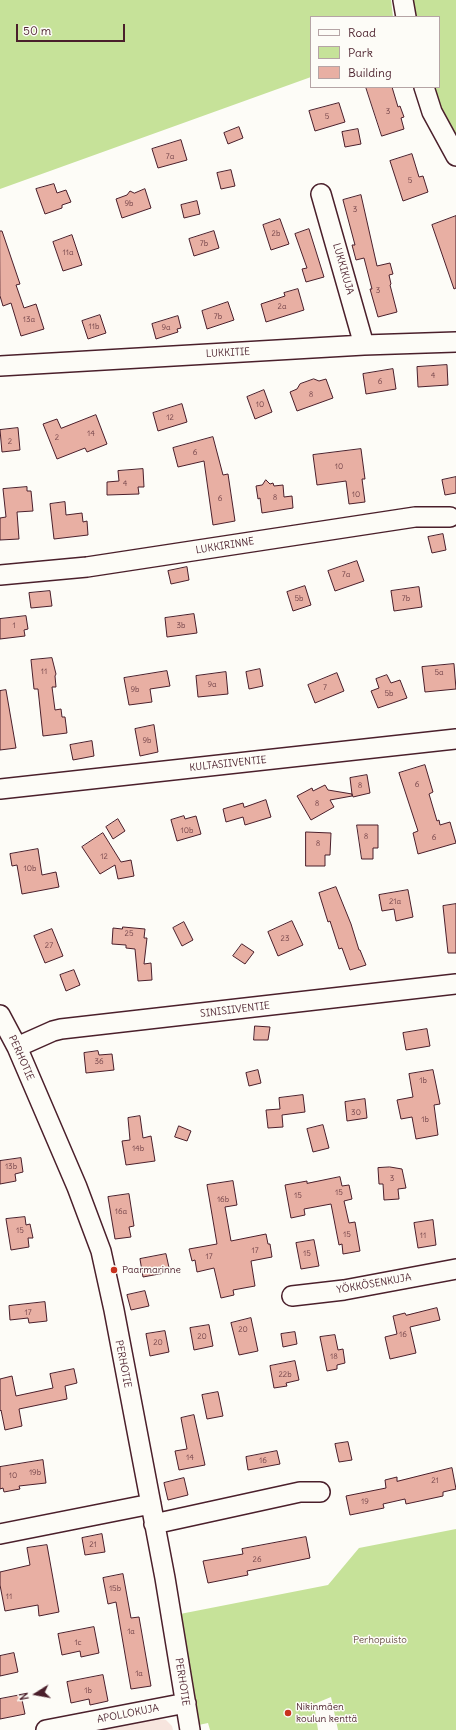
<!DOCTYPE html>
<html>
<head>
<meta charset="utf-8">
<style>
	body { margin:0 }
	#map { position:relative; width:456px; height:1730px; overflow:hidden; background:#fdfcf7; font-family:Delius,sans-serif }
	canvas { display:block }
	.legend { position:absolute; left:310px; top:16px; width:130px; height:72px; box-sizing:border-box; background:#fdfcf7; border:1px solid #b5a4a5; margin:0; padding:5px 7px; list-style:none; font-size:12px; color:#4a1f2b }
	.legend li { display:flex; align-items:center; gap:8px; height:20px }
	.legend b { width:20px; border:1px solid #b5a4a5 }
	.north { position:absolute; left:16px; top:1674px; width:40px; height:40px; -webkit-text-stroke:3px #fdfcf7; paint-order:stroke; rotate:259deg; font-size:11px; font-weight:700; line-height:16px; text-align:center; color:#4a1f2b }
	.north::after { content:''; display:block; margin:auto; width:14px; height:18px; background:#4a1f2b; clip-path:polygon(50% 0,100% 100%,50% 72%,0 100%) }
	.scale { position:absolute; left:16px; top:24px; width:109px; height:18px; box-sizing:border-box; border:2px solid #4a1f2b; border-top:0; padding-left:5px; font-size:12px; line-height:14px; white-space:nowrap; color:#4a1f2b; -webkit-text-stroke:3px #fdfcf7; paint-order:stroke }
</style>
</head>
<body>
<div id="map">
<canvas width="456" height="1730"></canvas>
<ul class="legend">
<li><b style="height:5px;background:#fdfcf7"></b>Road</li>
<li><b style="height:11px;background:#c6e299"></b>Park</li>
<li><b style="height:11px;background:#e8afa3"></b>Building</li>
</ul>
<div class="north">N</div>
<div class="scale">50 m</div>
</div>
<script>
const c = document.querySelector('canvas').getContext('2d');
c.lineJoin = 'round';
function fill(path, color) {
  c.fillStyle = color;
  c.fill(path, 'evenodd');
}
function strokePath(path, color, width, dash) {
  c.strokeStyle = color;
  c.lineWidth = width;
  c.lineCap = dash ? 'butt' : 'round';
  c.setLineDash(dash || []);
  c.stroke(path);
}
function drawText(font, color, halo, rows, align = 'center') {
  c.font = font + ' Delius,sans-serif';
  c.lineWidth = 3;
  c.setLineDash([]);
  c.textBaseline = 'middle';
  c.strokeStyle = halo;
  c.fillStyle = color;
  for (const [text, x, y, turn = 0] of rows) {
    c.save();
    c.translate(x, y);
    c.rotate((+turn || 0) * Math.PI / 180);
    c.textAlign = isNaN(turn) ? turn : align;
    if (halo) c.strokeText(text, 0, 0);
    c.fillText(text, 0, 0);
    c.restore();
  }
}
const built = new Path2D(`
	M158,1719l8,1 6,6 1,4h-72z`);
const green = new Path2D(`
	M0,0h391l2,17h-82v60l-311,112z
	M411,0h45v139l-13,-26 -10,-26h6v-70h-25z
	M456,1529v201h-118l-7,-33 -17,7 4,26h-108l-2,-7 -19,4 -9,-113 148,-29 31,-37z`);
const building = new Path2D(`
	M366,87h26l6,20 2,-1 4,11 -3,1 3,11 -22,7z
	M339,103l6,19 -30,9 -6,-20z
	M239,127l4,11 -15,6 -4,-11z
	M358,129l3,15 -16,3 -3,-15z
	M181,140l6,20 -29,8 -6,-19z
	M412,154l7,23 4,-1 5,16 -25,9 -13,-40z
	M231,170l4,16 -14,3 -4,-16z
	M54,184l3,9 9,-3 5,12 -9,3v3l-17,6 -9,-25z
	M145,189l6,19 -29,10 -6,-19 11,-4 3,-4 4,2z
	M361,195l16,71 13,-3 3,11 -4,1 2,9 -1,1 7,27 -19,5 -8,-28h2l-8,-31 -8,2 -4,-15h3l-12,-45z
	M197,201l3,13 -16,4 -3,-13z
	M456,216v72l-2,1 -22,-64z
	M280,219l9,25 -18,6 -8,-25z
	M309,229l15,48 -18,5 -4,-13 5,-1 -12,-34z
	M0,231h2l18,53 -4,1 8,23 12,-4 8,25 -23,7 -10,-33 -8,3 -3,-10z
	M214,231l5,17 -25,8 -5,-17z
	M72,235l10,30 -19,6 -10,-29z
	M298,289l6,21 -38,12 -5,-18 24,-8 -1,-3z
	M228,302l6,18 -27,9 -5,-18z
	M100,315l6,18 -18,6 -6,-18z
	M178,316l3,12 -4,1 1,3 -22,7 -4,-15z
	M447,365l1,20 -30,2 -1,-20z
	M393,369l3,20 -30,5 -3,-20z
	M314,379l5,2 7,-2 7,19 -36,13 -7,-19 7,-3 3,-5z
	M264,390l8,22 -17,7 -8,-22z
	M182,404l5,18 -29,9 -5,-18z
	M96,415l11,29 -20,8 -2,-4 -28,11 -14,-35 14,-5 4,9z
	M18,428l2,22 -18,2 -2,-22z
	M213,437l10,38 5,-1 7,47 -22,4 -9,-64 -26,6 -5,-19z
	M361,449l4,30h-3l3,23 -16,2 -3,-23 -29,4 -4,-30z
	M143,469l1,18h-6l1,7 -32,1v-13l12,-1 -1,-10z
	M456,477v16l-11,2 -3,-15z
	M266,480l4,4 3,-1 1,3 9,-1 1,12 8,-1 1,12 -31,5 -2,-15 -2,1 -2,-13 6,-1z
	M27,487v4h4l2,20 -16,1 2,27 -19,1v-22l6,-1 -3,-28z
	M65,502l1,13 16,-2 1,9 4,-1 1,14 -34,4 -4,-35z
	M443,534l3,16 -14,3 -4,-16z
	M357,561l7,20 -29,10 -7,-20z
	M187,567l2,13 -18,4 -3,-13z
	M305,586l6,19 -18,6 -6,-19z
	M419,587l3,20 -28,4 -3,-20z
	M50,591l2,15 -21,2 -2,-15z
	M194,614l3,19 -30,4 -2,-19z
	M26,616l2,13 -4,1 1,6 -25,3v-20z
	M52,658l4,16 -1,2 1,11h-4l3,23 6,-1 1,8h3l2,16 -24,3 -5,-47h-4l-3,-29z
	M454,664l2,25 -31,3 -3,-25z
	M260,669l3,17 -14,3 -3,-17z
	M167,671l3,15 -20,3 2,13 -23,3 -5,-27z
	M226,672l2,22 -30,3 -2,-21z
	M337,673l7,18 -29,12 -7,-18z
	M387,675l4,8 9,-3 7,18 -29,10 -7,-17 8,-3 -3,-9z
	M6,690l10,58 -16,2v-59z
	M154,725l4,27 -18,4 -5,-27z
	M92,741l2,15 -21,4 -3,-15z
	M425,765l8,27 -4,2 8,27 2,-1 1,5 10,-3 6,21 -38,11 -5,-21 5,-2 -19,-58z
	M367,775l3,18 -17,4 -1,-3v2l-22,4 4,7 -23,13 -14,-24 15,-8 1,3 12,-6 3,5 24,4 -2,-16z
	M266,800l5,17 -26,8 -2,-8 -17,5 -3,-13 20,-6 1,4z
	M184,816l1,3 11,-3 5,18 -24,7 -6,-21z
	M118,819l7,12 -12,8 -7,-12z
	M357,825h21v23h-5v11h-11z
	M306,832l25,1 -1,22h-5v11h-19z
	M103,833l18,29 10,-2 3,16 -16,3 -3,-14 -15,9 -18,-27z
	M38,849l4,26 14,-3 3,15 -37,7 -5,-29 -5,1 -2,-12z
	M336,887l15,37 8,26h1l6,15 -16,5 -8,-22 -3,1 -9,-28 -2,1 -9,-29z
	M408,890l5,27 -17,4 -2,-12 -12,2 -3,-16z
	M456,904v49h-8l-5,-47z
	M292,921l11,24 -25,11 -10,-24z
	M184,922l9,18 -11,6 -9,-18z
	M123,927l22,2 -1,9h3l-3,26 7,-1 1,17 -14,1 -3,-32 -9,-1v-3l-14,-1 1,-16 9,1z
	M52,929l11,27 -18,7 -11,-27z
	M242,944l12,8 -9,12 -12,-8z
	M74,970l6,15 -14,6 -6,-16z
	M255,1026l15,1 -2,13h-14z
	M427,1029l3,17 -24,4 -3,-17z
	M98,1051l1,4 13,-1 2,16 -28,3 -2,-20z
	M258,1070l3,13 -12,3 -3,-13z
	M433,1070l7,34 -6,1 4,30 -22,4 -4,-22 -11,2 -4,-19 16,-3 -4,-23z
	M303,1095l2,17 -23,3 1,12 -15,1 -2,-18 14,-1 -1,-11z
	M365,1099l2,19 -20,3 -2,-19z
	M140,1116l3,22 8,-2 4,25 -29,4 -4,-24 8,-1 -2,-22z
	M323,1125l6,23 -16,4 -6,-23z
	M179,1126l12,5 -4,10 -12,-4z
	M21,1158l2,14 -8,2 1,7 -16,3v-23z
	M390,1167l12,2 4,19 -8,1 1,10 -15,1 -1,-16h-4l-1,-16z
	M340,1177l2,9 7,-1 3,14 -8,2 5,22 6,-1 5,29 -17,3 -1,-10 -3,1 -8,-41 -27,5 1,6 -14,3 -6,-33 22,-4v2z
	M233,1181l4,24 -12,2 6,34 35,-7 2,10h2l2,13 -21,4 4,25 -22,4 1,5 -13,3 -7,-30 -17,4 -2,-12 -3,1 -3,-12 28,-5 -10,-59z
	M129,1194l5,32 -5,1 2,10 -16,2 -7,-42z
	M25,1217l1,8 4,-1 3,14h-5l1,9 -18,3 -5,-31z
	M433,1220l3,25 -18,3 -4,-25z
	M314,1240l5,26 -18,3 -5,-26z
	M166,1254l4,18 -27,5 -3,-18z
	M145,1291l4,15 -18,4 -4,-15z
	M45,1302l2,19 -18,2 -1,-5 -18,2 -1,-14z
	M437,1308l3,12 -30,7 6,26 -26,6 -5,-22 12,-3 -4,-18 12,-3 1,2z
	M251,1318l7,33 -19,4 -8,-32z
	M209,1325l4,21 -19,4 -4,-22z
	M165,1331l4,21 -19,4 -4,-22z
	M295,1332l2,12 -14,3 -2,-13z
	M335,1335l3,15 5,-1 2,14 -8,2v4l-10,2 -7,-34z
	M295,1361l4,19 -13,3 1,3 -13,2 -4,-22z
	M74,1369l3,14 -12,3 2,13 -48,10 3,17 -17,4 -4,-20 -1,1v-32l12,-3 4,20 37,-8 -3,-14z
	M218,1392l5,24 -16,3 -5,-24z
	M194,1415l11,50 -26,5 -4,-19 12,-2 -6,-31z
	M348,1442l4,18 -13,2 -4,-18z
	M277,1451l3,13 -32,6 -2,-13z
	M43,1460l3,23 -27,3 1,3 -16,3 -1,-4 -3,1v-22z
	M452,1468l4,21 -13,3v4l-37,8 -1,-5 -22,5 1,4 -34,7 -4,-19 40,-8 -1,-8 12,-3v4z
	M184,1478l4,17 -20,5 -4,-17z
	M102,1534l3,18 -20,3 -3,-17z
	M306,1537l4,21 -63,13 1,4 -40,8 -5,-22 40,-7 -1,-5z
	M47,1545l12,67 -20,4 -1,-11 -33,6 -5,-26v-13l30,-7 -3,-17z
	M123,1574l8,44 8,-1 12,69 -20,3 -15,-87 -8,2 -5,-26z
	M94,1627l5,26 -18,4 -1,-6 -18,4 -4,-21z
	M14,1653l4,19 -18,4v-20z
	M103,1675l5,26 -18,4 -1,-6 -18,4 -4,-21z
	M21,1695l4,19 -25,5v-20z`);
const minor = new Path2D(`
	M403,0l3,17
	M424,87l8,25 24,44
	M321,194l43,151
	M0,366l364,-21 92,-3
	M0,575l87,-8 328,-50h35
	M0,789l456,-50
	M0,1015l17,32 60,140 24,64 13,59 51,268 25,152
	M17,1047l36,-16 8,-2 395,-45
	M292,1296l52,-6 112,-21
	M154,1524l146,-32h20
	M0,1534l151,-30
	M46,1730l140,-27`);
const markers = [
	[114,1270,4,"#c8321e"],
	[288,1713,4,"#c8321e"]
];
const numberNames = [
	["3",388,112],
	["5",327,117],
	["7a",170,157],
	["5",410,181],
	["9b",129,204],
	["3",355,210],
	["2b",276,234],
	["7b",204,244],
	["11a",68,253],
	["3",378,291],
	["2a",282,307],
	["7b",218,317],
	["13a",29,320],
	["11b",94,327],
	["9a",166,328],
	["4",433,376],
	["6",380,382],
	["8",311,395],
	["10",260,405],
	["12",170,418],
	["14",91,434],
	["2",57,438],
	["2",10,442],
	["6",195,453],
	["10",339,467],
	["4",125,484],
	["10",356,495],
	["8",275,498],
	["6",220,499],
	["7a",346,575],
	["5b",299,599],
	["7b",406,599],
	["1",14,626],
	["3b",181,626],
	["11",44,672],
	["5a",439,673],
	["9a",212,685],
	["7",325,688],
	["9b",135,690],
	["5b",389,694],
	["9b",147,741],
	["6",417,785],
	["8",360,786],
	["8",317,804],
	["10b",187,831],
	["8",366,837],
	["6",434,838],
	["8",318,844],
	["12",104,857],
	["10b",30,869],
	["21a",395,902],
	["25",129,934],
	["23",285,939],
	["27",49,946],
	["36",99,1062],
	["1b",423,1081],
	["30",356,1113],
	["1b",425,1120],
	["14b",138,1149],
	["13b",11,1167],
	["3",392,1179],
	["15",339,1193],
	["15",298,1196],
	["16b",223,1200],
	["16a",121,1212],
	["15",20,1231],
	["15",347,1235],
	["11",423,1236],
	["17",255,1251],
	["15",307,1254],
	["17",209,1257],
	["17",28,1313],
	["20",243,1330],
	["16",403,1335],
	["20",202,1337],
	["20",158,1343],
	["18",334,1357],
	["22b",285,1375],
	["14",190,1458],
	["16",263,1461],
	["19b",35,1473],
	["10",13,1476],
	["21",435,1481],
	["19",365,1502],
	["21",93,1545],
	["26",257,1560],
	["15b",115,1589],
	["11",9,1597],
	["1a",131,1632],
	["1c",78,1643],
	["1a",139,1674],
	["1b",88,1691]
];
const streetNames = [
	["LUKKIKUJA",343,269,74],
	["LUKKITIE",228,353,-3],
	["LUKKIRINNE",225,546,-9],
	["KULTASIIVENTIE",228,764,-6],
	["SINISIIVENTIE",235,1010,-7],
	["PERHOTIE",21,1058,66],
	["YÖKKÖSENKUJA",374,1284,-10],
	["PERHOTIE",123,1364,79],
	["PERHOTIE",182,1682,81],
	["APOLLOKUJA",128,1714,-11]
];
const poiNames = [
	["Paarmarinne",122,1270],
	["Nikinmäen",296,1707],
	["koulun kenttä",296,1719]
];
const parkNames = [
	["Perhopuisto",380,1640]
];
fill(built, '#f7e5de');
fill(green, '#c6e299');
fill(building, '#e8afa3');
strokePath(building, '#4a1f2b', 1);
strokePath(minor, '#4a1f2b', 22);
strokePath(minor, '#fdfcf7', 19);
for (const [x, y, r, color] of markers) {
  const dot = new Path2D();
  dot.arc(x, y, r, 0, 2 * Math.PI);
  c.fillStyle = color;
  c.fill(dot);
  strokePath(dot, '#fdfcf7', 1.5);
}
drawText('8px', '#724349', null, numberNames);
drawText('10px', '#4a1f2b', '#fdfcf7', streetNames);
drawText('10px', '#4a1f2b', '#fdfcf7', poiNames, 'left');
drawText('10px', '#695046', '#fdfcf7', parkNames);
</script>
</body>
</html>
